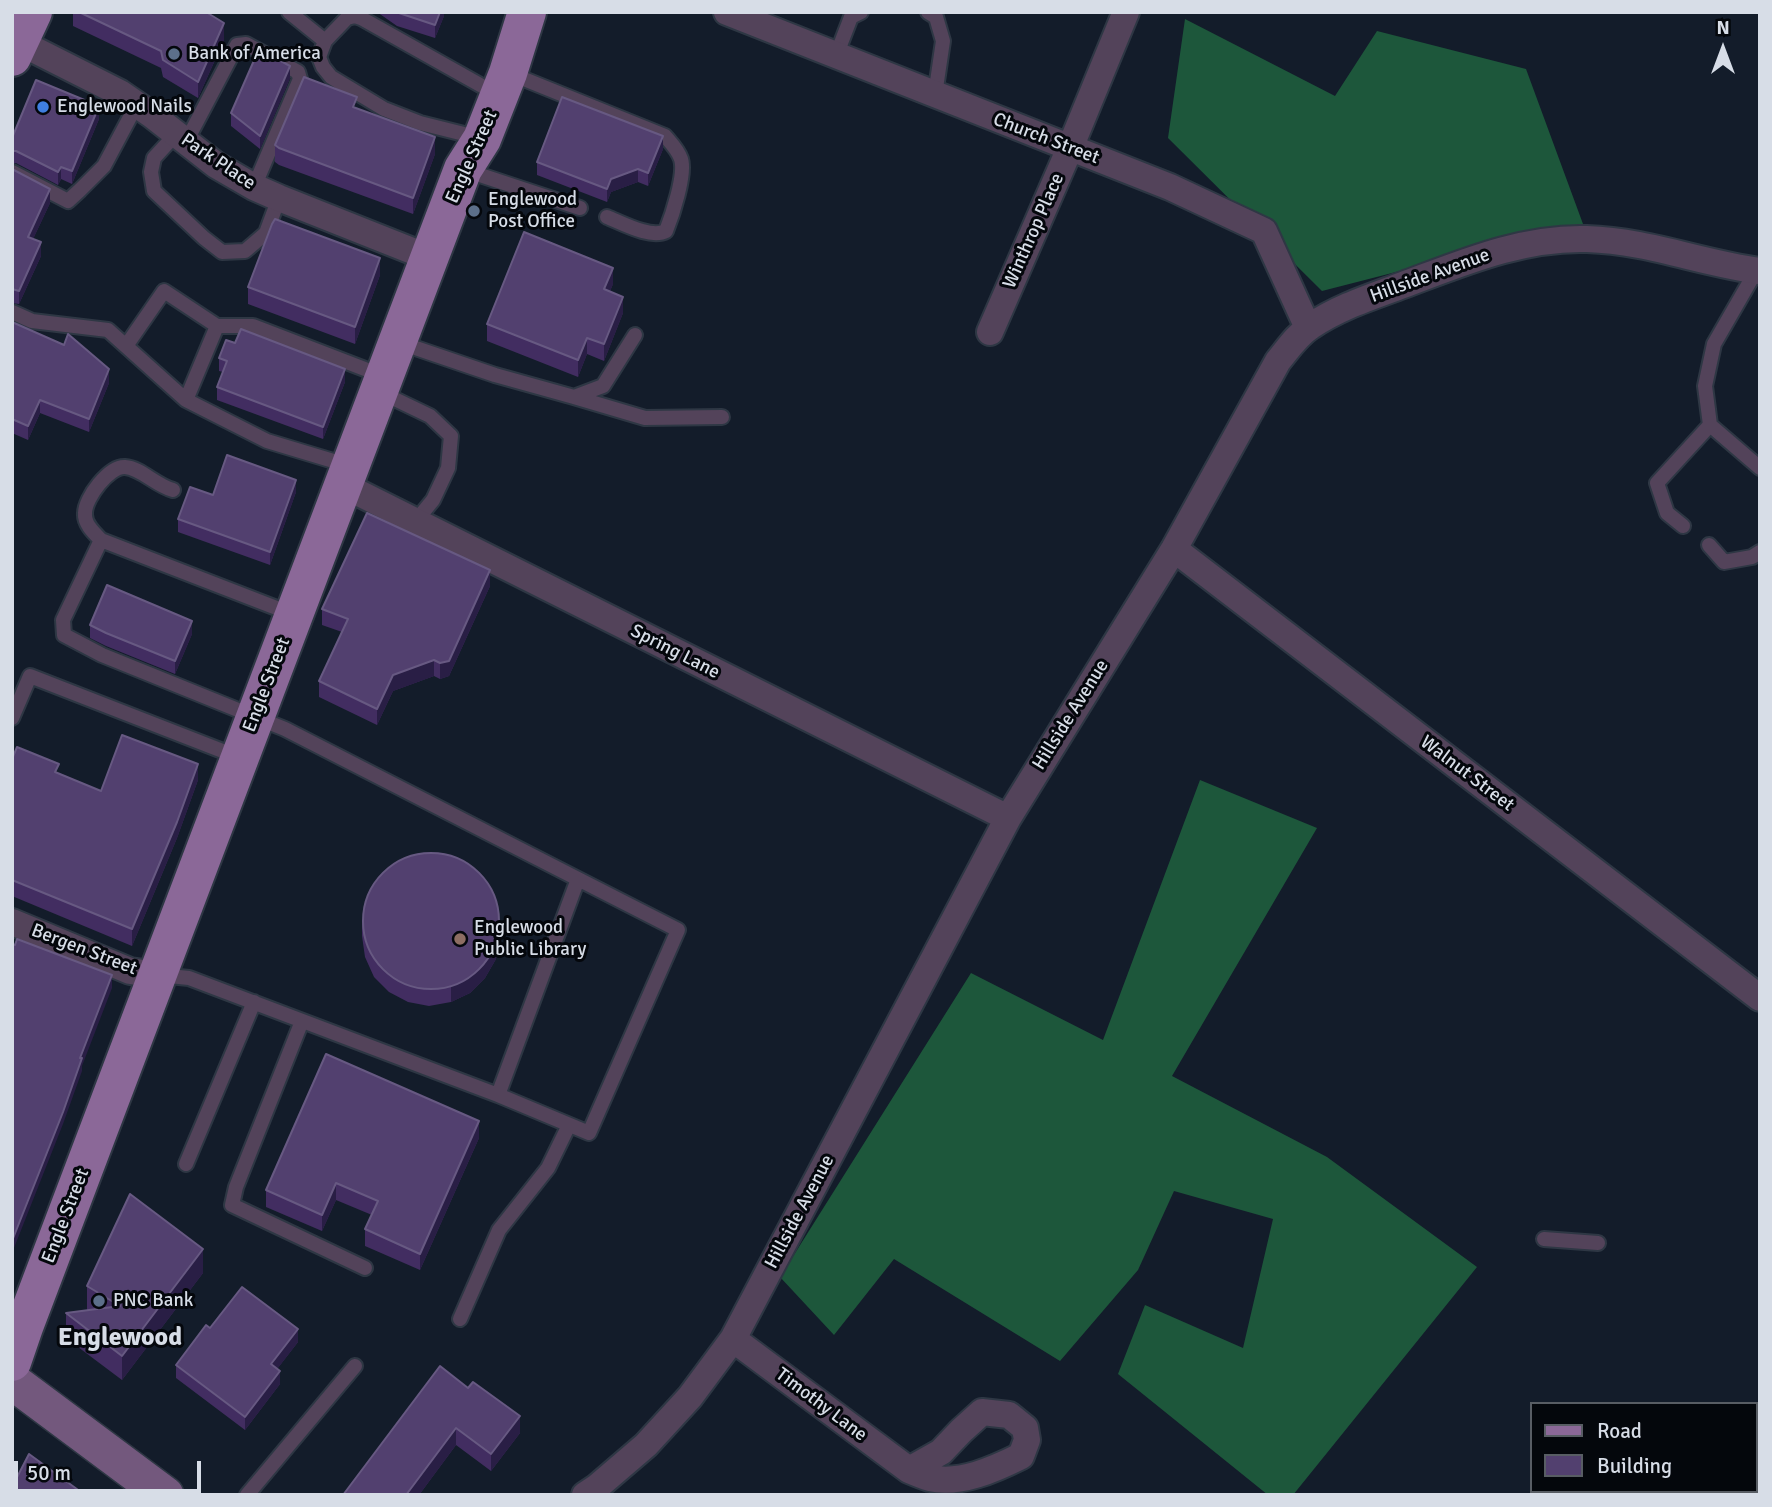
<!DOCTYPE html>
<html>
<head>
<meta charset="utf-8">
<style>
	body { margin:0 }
	#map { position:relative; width:1772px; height:1507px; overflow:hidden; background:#131c2a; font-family:Signika,sans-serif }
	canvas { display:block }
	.frame { position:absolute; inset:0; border:14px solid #d7dde7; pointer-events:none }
	.legend { position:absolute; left:1530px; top:1402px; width:228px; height:91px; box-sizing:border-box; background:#04070c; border:2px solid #585d64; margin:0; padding:9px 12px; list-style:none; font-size:21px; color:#d7dde7 }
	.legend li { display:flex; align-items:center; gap:14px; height:35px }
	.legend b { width:35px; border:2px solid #585d64 }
	.north { position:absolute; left:1688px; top:14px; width:70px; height:70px; -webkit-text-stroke:5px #04070c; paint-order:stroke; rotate:0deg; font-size:19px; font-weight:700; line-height:28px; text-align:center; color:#d7dde7 }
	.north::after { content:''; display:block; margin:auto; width:24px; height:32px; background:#d7dde7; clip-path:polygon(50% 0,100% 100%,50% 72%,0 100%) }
	.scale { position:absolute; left:14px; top:1461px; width:187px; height:32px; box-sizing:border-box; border:4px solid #d7dde7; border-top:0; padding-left:9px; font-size:21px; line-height:24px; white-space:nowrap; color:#d7dde7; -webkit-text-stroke:5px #04070c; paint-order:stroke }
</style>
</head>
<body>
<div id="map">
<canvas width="1772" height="1507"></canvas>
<div class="frame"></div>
<ul class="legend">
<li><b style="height:9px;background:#8b6898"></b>Road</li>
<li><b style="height:19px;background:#52406f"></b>Building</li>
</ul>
<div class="north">N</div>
<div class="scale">50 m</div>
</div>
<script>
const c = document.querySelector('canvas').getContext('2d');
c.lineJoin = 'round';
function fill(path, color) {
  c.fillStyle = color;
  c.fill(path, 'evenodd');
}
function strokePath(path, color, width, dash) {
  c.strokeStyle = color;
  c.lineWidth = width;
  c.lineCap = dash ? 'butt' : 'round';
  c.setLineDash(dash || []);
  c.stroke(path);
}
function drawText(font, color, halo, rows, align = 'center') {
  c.font = font + ' Signika,sans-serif';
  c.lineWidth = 6;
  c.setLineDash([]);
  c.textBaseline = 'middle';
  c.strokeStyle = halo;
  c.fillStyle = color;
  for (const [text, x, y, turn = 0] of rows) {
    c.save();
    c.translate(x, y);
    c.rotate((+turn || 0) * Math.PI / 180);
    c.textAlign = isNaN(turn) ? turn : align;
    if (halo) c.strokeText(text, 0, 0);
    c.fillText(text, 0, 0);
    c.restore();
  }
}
const forest = new Path2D(`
	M1185,19l150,77 42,-65 149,38 57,155 -261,67 -154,-153z
	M1200,780l117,48 -145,248 155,81 150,110 -184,228h-25l-150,-121 27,-69 98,43 30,-129 -99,-28 -36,79 -78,91 -166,-102 -60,76 -54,-58 191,-304 132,67z`);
const lane = new Path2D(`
	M289,12l36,29
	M928,12l8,5 7,24 -8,54
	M836,56l15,-39 10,-5
	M509,73l156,63c6,7 13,14 16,23 5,15 -9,57 -15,72 -15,8 -44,-8 -59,-14
	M176,134l-22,24 -3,14 3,19 50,47 18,14 23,-1 21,-18 13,-35
	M480,138l-60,-15 -36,-14 -53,-32 -8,-10 -4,-10 6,-16 22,-23 8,-2 6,2 137,77
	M186,142l51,-97 9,-1 52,28 2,7 -46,108
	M465,170l115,38
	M12,172l56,29 12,-11 24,-24 33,-62
	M1756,271l-42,73 -9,42 5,39 50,43
	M12,312l20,9 76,9 78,70 81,41 83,25
	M398,342l97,33 79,22 29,-11 32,-51
	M126,346l38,-55 53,35
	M380,392l50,24 21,20 -3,32 -15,32 -18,22
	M574,397l71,21 77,-1
	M186,400l31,-74h36l130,50
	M173,490c-18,-5 -32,-22 -48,-23 -16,-1 -40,31 -40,46 -1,11 9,20 16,27l191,74
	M1683,526l-16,-13 -10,-30 53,-58
	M101,540l-38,80 1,15 38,20 183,74 293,150 -80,216
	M1709,545l15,17 28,-5 8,-5
	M12,718l18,-42 208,81
	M159,975l30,3 309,117 91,38 89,-203 -100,-51
	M302,1021l-66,166 -4,18 133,63
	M186,1164l68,-162
	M1544,1239l54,4
	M460,1319l39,-89 49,-62 21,-43
	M247,1495l108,-129`);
const street = new Path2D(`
	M727,12l443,175 94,44 44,97
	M19,42l101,51 32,22 64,50 38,22 25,11 151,60
	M990,332l80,-184 56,-136
	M343,485l665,333
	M1174,549l586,449
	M12,922l118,49 27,4
	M733,1339l176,131c7,3 14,6 21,8 30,7 65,-9 91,-22l6,-16 -2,-12 -16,-13 -27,-3 -21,19 -20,21 -32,18
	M585,1495l12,-8 49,-42 44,-48 43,-58 275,-521 166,-269 104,-188c10,-12 19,-26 33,-35 28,-19 60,-29 92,-41 59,-22 119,-48 184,-46 61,2 114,24 173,32`);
const secondary = new Path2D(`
	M12,1381l153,114`);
const primary = new Path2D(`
	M12,57l21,-45
	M12,1362l12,-35 439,-1158 19,-30 26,-66 19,-61`);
const wall = new Path2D(`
	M73,12h133l18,28 -26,58 -35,-21 -2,-9 -88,-42z
	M377,12h67v4l-9,22 -38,-12z
	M290,78l-30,71 -29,-23v-13z
	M357,108l78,46 -22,60 -134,-49 -4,-3v-17z
	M99,119l-27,65 -11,-5 -3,6 -42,-22 -4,1v-26z
	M663,149l-15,37 -10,-4 -27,10 -4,10 -70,-27v-13z
	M12,169l38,34 -17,36 8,17 -22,48 -7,-1z
	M380,275l-25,69 -107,-40v-17z
	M613,284l-3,7 13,22 -19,48 -17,-7 -9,23 -91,-36v-17z
	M12,322l97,61 -20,49 -49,-19 -12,27 -16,-7z
	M235,343l110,39 -22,57 -106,-39v-13l6,-15 -4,-1v-13z
	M296,492l-26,73 -92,-33v-13l35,-24z
	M490,586l-41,90 -9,3 -6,-3 -41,15 -16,34 -58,-28v-16l23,-49 -20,-7v-16z
	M90,625l102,9 -17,40 -69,-28 -16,-8z
	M12,759l47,14 42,18 97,-11 -21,58 -45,108 -120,-50z
	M362,920l137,16 -3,23 -11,19 -15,15 -19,9 -22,4 -21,-4 -19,-10 -15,-15 -9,-20 -3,-21z
	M479,1138l-59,132 -55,-24v-17l7,-14 -36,-15 -14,31 -56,-24v-17z
	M203,1273l-81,107 -56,-42v-25l21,-3v-24z
	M210,1328l88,14 -21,27 3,15 -35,46 -69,-52v-13z
	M440,1366l80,67 -29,38 -35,-26 -37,50h-76z`);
const shadedWall = new Path2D(`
	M440,12h4v4l-9,22v-13z
	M224,23v17l-26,58v-16z
	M290,66v12l-30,71v-13z
	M99,106v13l-27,65v-13z
	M663,136v13l-15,37v-13z
	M435,137v17l-22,60v-16z
	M61,167v12l-3,6v-13z
	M638,169v13l-27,10 -4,10v-13l4,-10z
	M50,189v14l-22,47v-13z
	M41,242v14l-22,48v-13z
	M380,258v17l-25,69v-17z
	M613,268v16l-9,22v-17z
	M623,297v16l-19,48v-17z
	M587,338v16l-9,23v-17z
	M109,369v14l-20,49v-13z
	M345,369v13l-22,57v-12z
	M40,400v13l-12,27v-14z
	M296,480v12l-26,73v-13z
	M490,570v16l-41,90 -9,3v-16z
	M192,621v13l-17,40v-13z
	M434,660v16l-41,15 -16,34v-16l16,-34z
	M198,764v16l-21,58 -45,108v-17z
	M499,920v16l-3,23 -11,19 -15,15 -19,9v-16z
	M112,975v13l-30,78v5l-19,53 -51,129v-12l68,-183z
	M479,1121v17l-59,132v-16z
	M336,1183v17l-14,31v-16z
	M203,1249v24l-81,107v-24z
	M298,1329v13l-27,35v-13z
	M280,1371v13l-35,46v-13z
	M520,1416v17l-29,38v-17z
	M456,1428v17l-37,50h-13z`);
const building = new Path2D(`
	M79,12h127l18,11 -26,59 -35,-22 -2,-9z
	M396,12h44l-5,13z
	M259,49l31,17 -30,70 -29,-23z
	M304,77l53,20 -4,10 82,30 -22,61 -134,-50 -4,-3z
	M36,80l63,26 -27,65 -11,-4 -3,5 -42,-21h-4v-13z
	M562,97l101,39 -15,37 -10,-4 -27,10 -4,10 -70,-27z
	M12,169l38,20 -22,48 13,5 -22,49 -7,-2z
	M275,219l105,39 -25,69 -107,-40 24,-63z
	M524,232l89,36 -9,21 19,8 -19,47 -17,-6 -9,22 -91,-36z
	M12,322l52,23 4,-11 41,35 -20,50 -49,-19 -12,26 -16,-7z
	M241,329l104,40 -22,58 -106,-40 10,-26 -8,-3 7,-18 9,3z
	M227,455l69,25 -26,72 -92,-33 12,-32 23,8z
	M367,513l123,57 -41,91 -9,2 -6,-3 -41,15 -16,34 -58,-28 29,-62 -26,-10z
	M107,585l85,36 -17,40 -69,-28 -16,-8z
	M122,735l76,29 -21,58 -45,107 -120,-49v-121l5,-12 42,17 -4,8 46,19z
	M363 921a68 68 0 1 1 136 0a68 68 0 1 1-136 0Z
	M17,939l95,36 -32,83h2l-19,54 -51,129v-297l3,1z
	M326,1054l153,67 -59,133 -55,-25 13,-28 -42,-18 -14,32 -56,-25z
	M130,1194l73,55 -81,107 -56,-43 54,-7 -33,-20z
	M242,1287l56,42 -27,35 9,7 -35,46 -69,-52 30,-40 4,3z
	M440,1366l28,22 5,-6 47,34 -29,38 -35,-26 -50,67h-63z
	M29,1454l56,41h-73v-8z`);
const markers = [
	[174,54,7,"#5c6f8a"],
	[43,107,7,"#3f7fe0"],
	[474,211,7,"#5c6f8a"],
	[460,939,7,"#8d6e63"],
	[99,1301,7,"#5c6f8a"]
];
const poiNames = [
	["Bank of America",188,54],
	["Englewood Nails",57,107],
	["Englewood",488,200],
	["Post Office",488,222],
	["Englewood",474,928],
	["Public Library",474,950],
	["PNC Bank",113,1301]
];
const streetNames = [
	["Church Street",1046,139,21],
	["Engle Street",472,157,-66],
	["Park Place",218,162,34],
	["Winthrop Place",1034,231,-66],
	["Hillside Avenue",1430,276,-20],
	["Spring Lane",675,652,27],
	["Engle Street",267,685,-69],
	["Hillside Avenue",1071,715,-58],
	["Walnut Street",1467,774,37],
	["Bergen Street",84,950,21],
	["Hillside Avenue",800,1212,-62],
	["Engle Street",66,1216,-69],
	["Timothy Lane",821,1405,37]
];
const districtNames = [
	["Englewood",120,1338]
];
fill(forest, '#1d573b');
strokePath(lane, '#2e3744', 18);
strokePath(street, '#2e3744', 30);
strokePath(secondary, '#2e3744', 40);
strokePath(primary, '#2e3744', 42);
strokePath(lane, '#53435a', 14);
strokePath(street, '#53435a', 26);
strokePath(secondary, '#73587d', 37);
strokePath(primary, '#8b6898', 38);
fill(wall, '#422d61');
fill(shadedWall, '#291e45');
fill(building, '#52406f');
strokePath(building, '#675982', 2);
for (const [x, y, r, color] of markers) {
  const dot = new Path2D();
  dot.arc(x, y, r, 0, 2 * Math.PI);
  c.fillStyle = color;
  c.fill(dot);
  strokePath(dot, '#04070c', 2.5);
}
drawText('19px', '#d7dde7', '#04070c', poiNames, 'left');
drawText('19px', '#d7dde7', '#04070c', streetNames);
drawText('bold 26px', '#d7dde7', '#04070c', districtNames);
</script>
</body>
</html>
